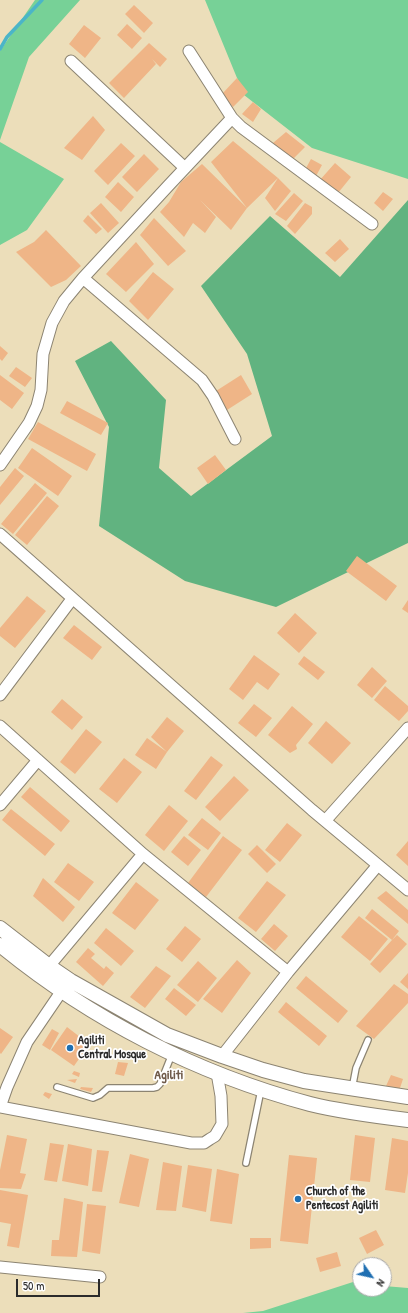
<!DOCTYPE html>
<html>
<head>
<meta charset="utf-8">
<style>
	body { margin:0 }
	#map { position:relative; width:408px; height:1313px; overflow:hidden; background:#ecdeba; font-family:"Patrick Hand",sans-serif }
	canvas { display:block }
	.north { position:absolute; left:352px; top:1257px; width:40px; height:40px; box-sizing:border-box; background:#fff; border:1px solid #aaa; border-radius:50%; rotate:124deg; font-size:11px; font-weight:700; line-height:16px; text-align:center; color:#2b2b2b }
	.north::after { content:''; display:block; margin:auto; width:14px; height:18px; background:#1f6fb2; clip-path:polygon(50% 0,100% 100%,50% 72%,0 100%) }
	.scale { position:absolute; left:16px; top:1279px; width:84px; height:18px; box-sizing:border-box; border:2px solid #2b2b2b; border-top:0; padding-left:5px; font-size:12px; line-height:14px; white-space:nowrap; color:#2b2b2b; -webkit-text-stroke:3px #fff; paint-order:stroke }
</style>
</head>
<body>
<div id="map">
<canvas width="408" height="1313"></canvas>
<div class="north">N</div>
<div class="scale">50 m</div>
</div>
<script>
const c = document.querySelector('canvas').getContext('2d');
c.lineJoin = 'round';
function fill(path, color) {
  c.fillStyle = color;
  c.fill(path, 'evenodd');
}
function strokePath(path, color, width, dash) {
  c.strokeStyle = color;
  c.lineWidth = width;
  c.lineCap = dash ? 'butt' : 'round';
  c.setLineDash(dash || []);
  c.stroke(path);
}
function drawText(font, color, halo, rows, align = 'center') {
  c.font = font + ' "Patrick Hand",sans-serif';
  c.lineWidth = 3.5;
  c.setLineDash([]);
  c.textBaseline = 'middle';
  c.strokeStyle = halo;
  c.fillStyle = color;
  for (const [text, x, y, turn = 0] of rows) {
    c.save();
    c.translate(x, y);
    c.rotate((+turn || 0) * Math.PI / 180);
    c.textAlign = isNaN(turn) ? turn : align;
    if (halo) c.strokeText(text, 0, 0);
    c.fillText(text, 0, 0);
    c.restore();
  }
}
const green = new Path2D(`
	M35,0h45l-51,57 -29,83v-89z
	M205,0h203v179l-96,-31 -68,-53z
	M0,142l64,37 -37,51 -27,15z
	M353,1282l7,1v6h24v-3l24,2v25h-165l20,-2z`);
const forest = new Path2D(`
	M408,200v343l-132,64 -91,-26 -86,-55 10,-99 -34,-66 36,-20 55,59 -7,68 32,28 81,-60 -25,-82 -46,-68 69,-70 70,61z`);
const stream = new Path2D(`
	M0,49l7,-12 35,-37`);
const building = new Path2D(`
	M134,5l19,18 -9,10 -19,-19z
	M127,24l15,14 -10,11 -15,-14z
	M84,25l17,13 -16,20 -16,-14z
	M149,43l18,16 -7,8 -8,-8 4,5 -32,34 -15,-15z
	M237,78l11,14 -15,15 -11,-13z
	M253,102l8,7 -8,13 -11,-8z
	M93,116l12,14 -23,30 -18,-12z
	M286,132l19,15 -13,13 -19,-17z
	M233,141l45,37 13,13 -16,20 -10,-13 13,-20 -31,30 -16,22 -31,-30 16,17 -11,16 -12,-10 -9,14 -24,-25 9,-10 12,-20 21,-18 45,44 -36,-46z
	M121,143l14,13 -27,29 -14,-14z
	M144,154l15,15 -22,23 -15,-15z
	M311,159l11,6 -6,11 -11,-6z
	M335,163l16,14 -13,16 -19,-12z
	M118,182l16,15 -13,15 -16,-15z
	M383,192l10,7 -10,12 -9,-8z
	M294,193l9,8 -17,20 -11,-7z
	M101,203l18,20 -11,10 -18,-20z
	M305,203l7,4v7l-17,20 -8,-8z
	M88,215l14,14 -6,5 -13,-13z
	M154,218l32,33 -18,15 -28,-31z
	M46,230l35,36 -15,14 -15,7 -35,-35 18,-10z
	M340,239l9,10 -14,13 -10,-9z
	M136,242l18,22 -28,28 -20,-18z
	M153,272l21,17 -26,31 -19,-19z
	M0,346l8,7 -6,8 -2,-2z
	M16,367l16,11 -7,9 -16,-11z
	M0,375l24,18 -12,16 -12,-9z
	M241,375l11,19 -25,16 -11,-19z
	M67,401l41,22 -7,12 -41,-22z
	M38,422l58,32 -9,17 -59,-32z
	M32,448l40,28 -14,20 -40,-28z
	M215,455l11,15 -18,14 -11,-16z
	M15,468l9,8 -24,29v-18z
	M35,483l12,10 -34,41 -12,-10z
	M47,496l12,10 -32,39 -12,-10z
	M357,556l40,30 -11,15 -40,-30z
	M27,596l19,15 -31,37 -15,-12v-8z
	M408,600v13l-6,-4z
	M295,613l22,20 -18,20 -22,-20z
	M74,625l28,22 -10,13 -29,-22z
	M254,655l26,19 -12,16 -11,-8 -14,18 -14,-11z
	M304,656l21,16 -7,8 -20,-16z
	M372,667l15,14 -15,17 -15,-13z
	M385,686l23,20v5l-9,10 -25,-21z
	M62,699l21,18 -11,13 -21,-18z
	M254,704l18,14 -16,19 -18,-14z
	M292,706l21,18 -17,21 1,4 -7,4 -22,-18z
	M167,717l17,14 -17,21 -16,-15z
	M326,721l25,22 -19,21 -24,-21z
	M86,729l16,13 -27,32 -15,-12z
	M147,738l20,14 -11,17 -21,-14z
	M211,756l12,9 -27,35 -12,-9z
	M124,758l18,14 -25,31 -18,-14z
	M234,776l15,14 -29,31 -15,-14z
	M30,787l40,34 -9,11 -40,-35z
	M169,805l19,16 -24,30 -19,-16z
	M11,809l44,35 -10,12 -43,-36z
	M202,818l19,15 -13,17 -20,-15z
	M287,823l15,12 -22,27 -15,-12z
	M184,836l17,14 -13,16 -17,-14z
	M223,836l19,14 -36,47 -18,-14z
	M408,841v25l-12,-11z
	M257,845l19,19 -9,9 -19,-19z
	M68,863l26,19 -15,19 -25,-19z
	M43,878l32,29 -12,15 -30,-26z
	M267,881l19,14 -30,37 -18,-14z
	M136,882l23,18 -24,30 -23,-17z
	M386,891l22,19v14l-31,-26z
	M372,909l27,22 -7,9 5,-5 10,9 -27,29 -10,-9 22,-24 -27,-22z
	M359,916l29,23 -18,22 -29,-24z
	M274,924l14,12 -13,15 -14,-12z
	M185,926l16,13 -19,23 -16,-13z
	M106,928l28,23 -13,15 -27,-23z
	M88,948l7,6 -4,4 13,11 2,-3 8,7 -11,13 -27,-24z
	M237,960l14,13 -29,40 -19,-14z
	M198,961l19,17 -19,24 -21,-17z
	M156,966l15,10 -26,32 -15,-11z
	M408,973v16l-8,-7z
	M306,976l42,35 -10,12 -42,-35z
	M394,984l14,10v9l-34,36 -18,-13z
	M174,988l22,17 -10,11 -21,-17z
	M286,1002l41,34 -8,10 -41,-34z
	M67,1027l13,10 -2,2 10,7 -14,20 -23,-16z
	M0,1028l13,9 -12,17 -1,-1z
	M52,1029l7,4 -9,17 -8,-5z
	M118,1062l10,1 -4,13 -9,-2z
	M74,1071l6,2 -1,4 -7,-3z
	M391,1075l12,4 -4,12 -13,-5z
	M77,1079l-2,4 -8,-3z
	M81,1087l12,1 -2,4 -11,-3z
	M45,1092l7,2 -3,5 -6,-4z
	M7,1135l20,4 -7,34 6,1 -5,15 -21,-1v-18z
	M355,1135l20,3 -5,44 -20,-2z
	M392,1138l16,3v32l-3,20 -20,-3z
	M50,1143l14,2 -7,37 -13,-2z
	M68,1144l24,5 -4,37 -26,-5z
	M97,1150l12,1 -7,41 -10,-1z
	M130,1154l19,5 -10,48 -20,-4z
	M289,1155l28,3 -9,86 -28,-3z
	M163,1162l19,4 -6,45 -20,-1z
	M188,1165l24,4 -6,43 -24,-5z
	M217,1169l22,5 -7,50 -22,-3z
	M0,1190l28,5 -9,53 -12,-2 4,-22 -11,-2z
	M64,1198l19,4 -6,55 -26,-1 1,-16h7z
	M87,1204l19,2 -6,48 -18,-3z
	M376,1230l8,15 -17,9 -8,-16z
	M250,1238h21v10l-21,1z
	M337,1252l4,14 -21,6 -4,-14z`);
const service = new Path2D(`
	M57,1087l36,11 7,-3 8,-7h45l4,-1 3,-3 12,-30
	M352,1089l4,-21 12,-28
	M246,1163l15,-73`);
const minor = new Path2D(`
	M189,51l43,67 9,9 131,97
	M71,61l114,107
	M83,278l119,102 11,16 22,43
	M0,465l29,-42 8,-17 4,-16 2,-36 9,-31 12,-22 19,-23 86,-93 63,-67
	M0,534l312,276 96,80
	M0,695l72,-96
	M0,726l143,128 145,118
	M0,805l38,-45
	M325,821l83,-93
	M49,966l94,-112
	M222,1056l66,-84 90,-107
	M0,1107l191,36h13l6,-4 5,-3 7,-12 -1,-28 -4,-23
	M0,1107l7,-20 20,-45 34,-50
	M0,1267l100,10`);
const tertiary = new Path2D(`
	M0,928l49,38 22,15 96,54 55,21 41,14 41,11 104,16
	M0,945c90,74 197,129 310,159 32,8 65,12 98,16`);
const markers = [
	[70,1048,4,"#1f6fb2"],
	[298,1199,4,"#1f6fb2"]
];
const poiNames = [
	["Agiliti",78,1041],
	["Central Mosque",78,1055],
	["Church of the",306,1192],
	["Pentecost Agiliti",306,1206]
];
const neighbourhoodNames = [
	["Agiliti",169,1076]
];
fill(green, '#77d197');
fill(forest, '#61b380');
strokePath(stream, '#4bb5c8', 3.5);
fill(building, '#efb587');
strokePath(service, '#8c8472', 8);
strokePath(minor, '#8c8472', 13);
strokePath(tertiary, '#8c8472', 16);
strokePath(service, '#fff', 5.5);
strokePath(minor, '#fff', 11);
strokePath(tertiary, '#fff', 14);
for (const [x, y, r, color] of markers) {
  const dot = new Path2D();
  dot.arc(x, y, r, 0, 2 * Math.PI);
  c.fillStyle = color;
  c.fill(dot);
  strokePath(dot, '#fff', 1.5);
}
drawText('bold 12px', '#2b2b2b', '#fff', poiNames, 'left');
drawText('bold 13px', '#705b4b', '#fff', neighbourhoodNames);
</script>
</body>
</html>
